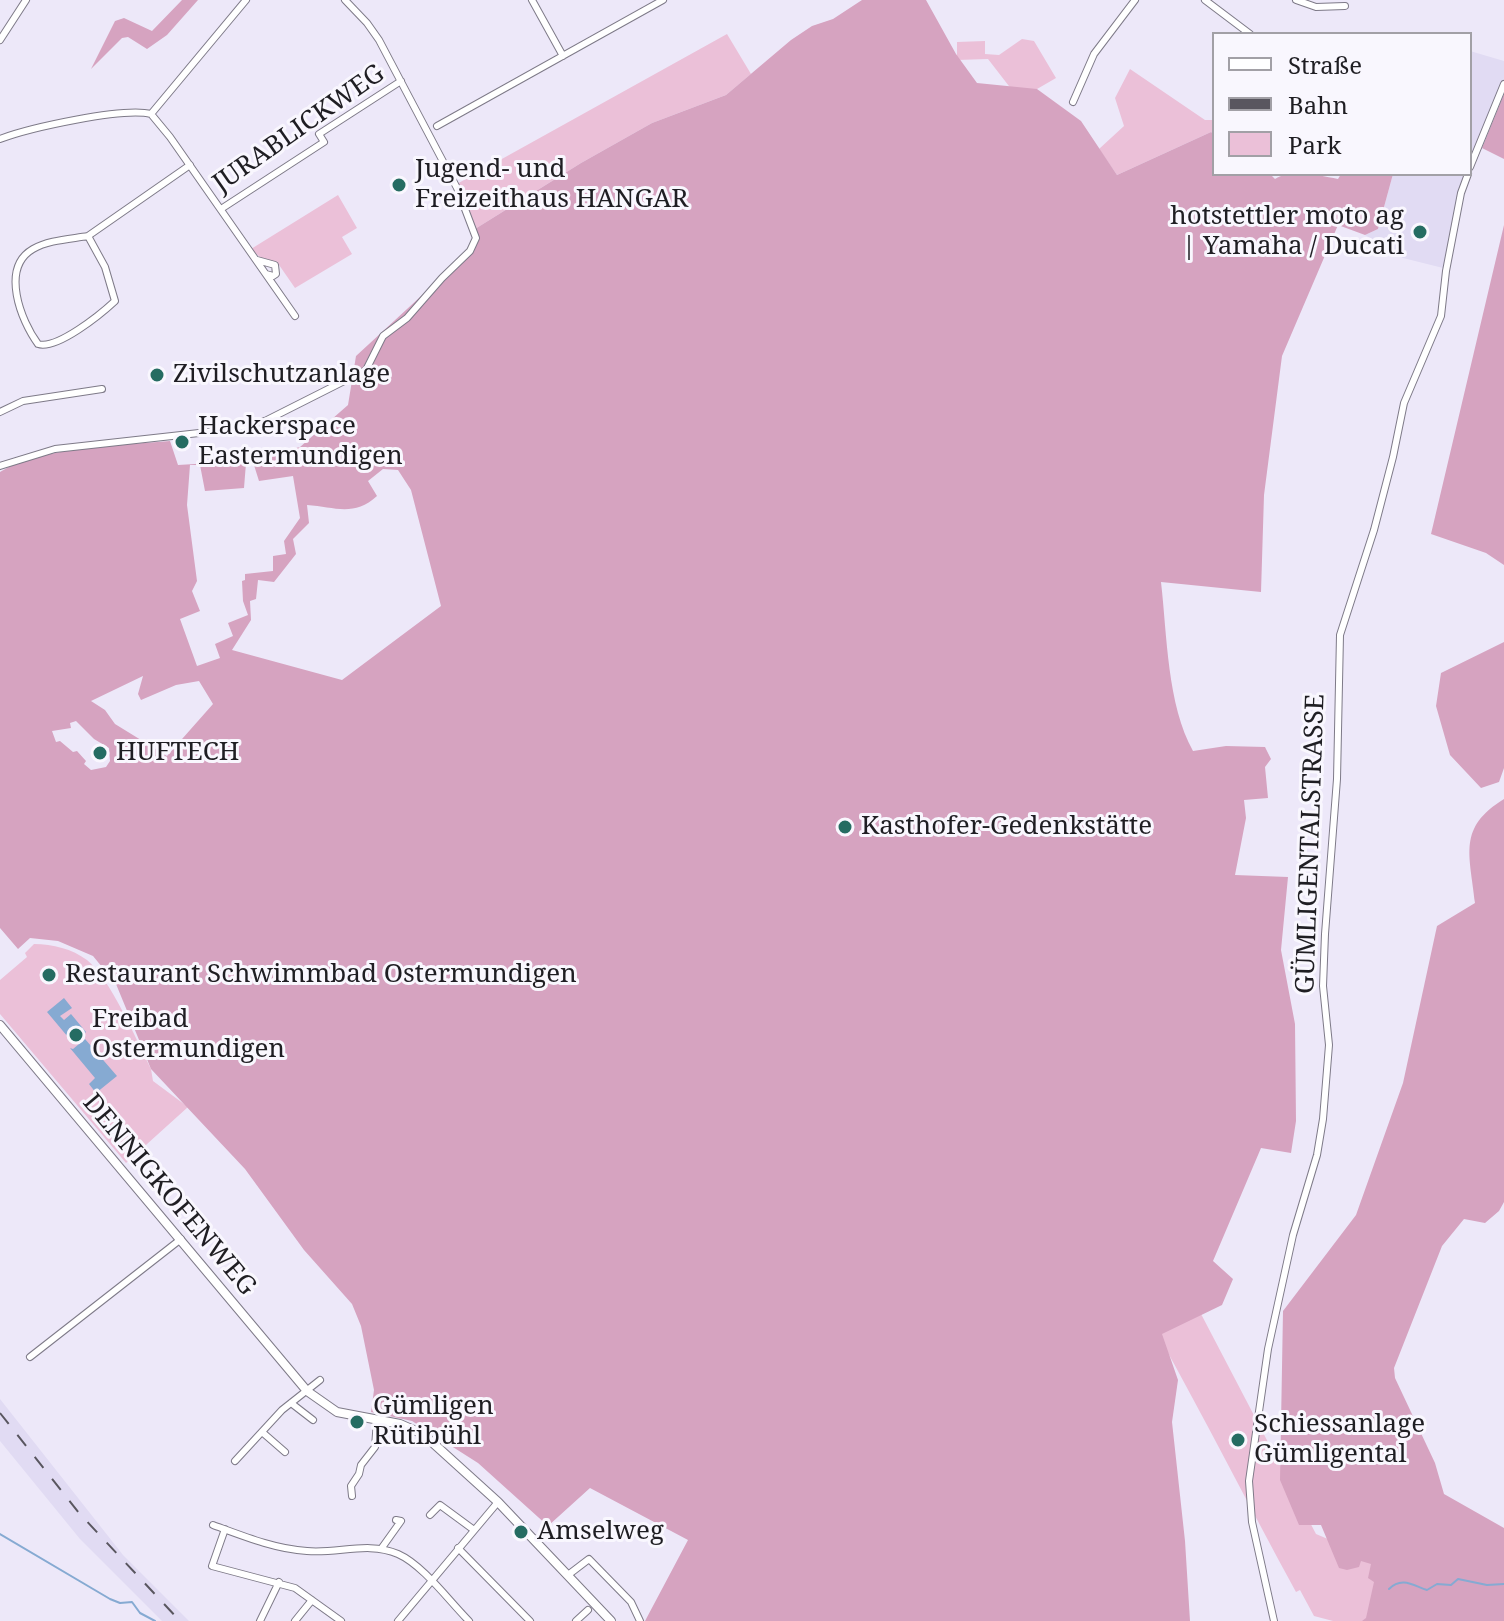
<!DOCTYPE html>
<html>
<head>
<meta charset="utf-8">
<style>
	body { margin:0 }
	#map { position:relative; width:1504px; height:1621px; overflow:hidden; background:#ede8f9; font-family:"Noto Serif",serif }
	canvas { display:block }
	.legend { position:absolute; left:1212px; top:32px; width:260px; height:144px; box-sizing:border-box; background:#f9f7fe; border:2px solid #a2a0a6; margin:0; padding:10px 14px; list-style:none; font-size:24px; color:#1f1e23 }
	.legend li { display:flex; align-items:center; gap:16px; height:40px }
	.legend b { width:40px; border:2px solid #a2a0a6 }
</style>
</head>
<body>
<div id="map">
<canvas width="1504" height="1621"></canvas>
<ul class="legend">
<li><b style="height:10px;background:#fff"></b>Straße</li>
<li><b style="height:10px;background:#59565f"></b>Bahn</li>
<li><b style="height:22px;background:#ebc0d8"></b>Park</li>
</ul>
</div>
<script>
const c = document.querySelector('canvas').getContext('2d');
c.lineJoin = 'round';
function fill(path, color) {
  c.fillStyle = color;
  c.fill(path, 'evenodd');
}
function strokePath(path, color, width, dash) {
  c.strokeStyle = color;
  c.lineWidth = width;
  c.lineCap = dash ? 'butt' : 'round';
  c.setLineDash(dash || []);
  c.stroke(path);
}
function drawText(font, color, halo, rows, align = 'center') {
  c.font = font + ' "Noto Serif",serif';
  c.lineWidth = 6;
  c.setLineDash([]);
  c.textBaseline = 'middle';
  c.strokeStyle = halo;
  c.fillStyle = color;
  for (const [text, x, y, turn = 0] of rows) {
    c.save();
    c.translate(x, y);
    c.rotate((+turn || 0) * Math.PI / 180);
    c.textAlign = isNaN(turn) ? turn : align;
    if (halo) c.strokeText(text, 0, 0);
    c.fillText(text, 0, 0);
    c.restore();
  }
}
const built = new Path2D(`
	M1470,51l34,10v17l-34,80z
	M1393,174h71l-6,18 -15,76 -40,-10 -38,-23 13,-6z
	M0,1399l123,156 66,66h-27l-82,-82 -80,-98z`);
const green = new Path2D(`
	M727,34l24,40 -25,21 -74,28 -71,40 -106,66 -20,-44z
	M1022,39l12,2 22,37 -31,18 -13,-6 -24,-31 -31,1v-18l28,-1v13l14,1z
	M1130,69l75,51h9v14l-3,-2 -94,43 -18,-26 25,-23 -9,-28z
	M338,195l19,33 -15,9 10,17 -57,34 -18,-26 -15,-3 -11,-10z
	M34,944c19,0 38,5 53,16 23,18 50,81 64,109l2,12 35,26 -62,56 -126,-149v-34l27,-23 -2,-4z
	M1200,1312l116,222 73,31 -20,56h-36l-19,-5 -14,-26 -4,2c-47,-86 -91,-173 -139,-259z`);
const forest = new Path2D(`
	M182,0h16l-31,35 -20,14 -19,-12 -6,1 -31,31 24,-48 9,-3 28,13z
	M862,0h64l30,54 21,29 60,6 44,32 36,54 94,-43 3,2v40h56l5,5c18,-11 44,-3 63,0l3,-5h52l-15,55 -13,6 -27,-10 -56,131 -18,139 -3,97 -100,-10c6,52 6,123 32,169l33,-5 39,1 6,12 -6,8 3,31 -24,2 2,18 -11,57 53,2 -7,73 14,74 1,97 -5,32 -30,-5 -48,113 20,18 -11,26 -60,29 16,46 -6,42 13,119 5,80h-545l43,-81 -98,-52 -42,38 -70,-63 -66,-42 -41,-9 3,-22 -13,-64 -9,-22 -48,-54 -59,-81 -94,-100 -35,-85 -23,-28 -35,-15 -28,-3 -12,11 -18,-21v-456c40,-25 123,-27 170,-31l8,24 67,-4 55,-14 48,-42 8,-49 114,-105 5,-22 106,-66 71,-40 74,-28 65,-55 21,-14 21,-7zM253,462l6,19 34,-5 7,42 -16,23 2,13 -13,2v15l-28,3v6l-3,1 1,20 5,14 -20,8 5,13 -18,8 5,14 -23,8 -17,-47 20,-8 -8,-20 5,-10 -10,-76 3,-40h10l5,26 39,-3 2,-25zM383,469l15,1 13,20 30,116 -99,74 -110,-30 19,-30 -1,-19 6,-2 2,-19 16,2 22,-28 -3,-15 16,-16 -2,-18c28,2 47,12 70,-9l-9,-15zM143,676l-5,18 3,6 35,-15 23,-4 14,23 -46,52 -52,-32 -10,-14 -14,-9zM76,721l18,18 15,9 1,13 -4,6 -15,3 -7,-6 2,-3 -9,-10 -4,1 -13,-11 -4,1 -4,-11 19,-3 -1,-5z
	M1504,94v65l-22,-11z
	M1504,225v340l-18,-12 -55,-19z
	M1504,642v126l-5,14 -18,6 -31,-33 -14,-49 5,-33z
	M1504,799v403l-5,9 -14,12 -21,-4 -22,27 -48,122 1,10 40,85 9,31 60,34v93h-142l4,-3 8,-36 -6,-4 3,-14 -10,-3 -2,6 -12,3 -8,-2 -18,-43h-22l-19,-45 3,-169 73,-96 47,-132 34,-157 38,-23c-5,-49 -18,-75 29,-104z`);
const water = new Path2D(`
	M64,998l8,10 -12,8 4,4 7,-6 15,18 -13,11 -26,-31z
	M85,1039l32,37 -21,17 -7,-9 6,-6 -25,-30 3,1z`);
const stream = new Path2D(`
	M0,1534l110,65 10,4 12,-1 8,11 15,8
	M1389,1589c13,-13 25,-3 38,1l10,-6 14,1 7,-6 29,6 17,-1`);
const minor = new Path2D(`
	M532,0l31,56
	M1205,0l45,34
	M1296,0l20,7 29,-1
	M0,40l26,-40
	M1073,102l21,-48 41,-54
	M151,114l19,23 125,179
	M151,114l95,-114
	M437,126l226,-126
	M0,139c29,-11 123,-32 151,-25
	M1470,167l34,-83
	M221,209l103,-67 -5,-8 82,-53
	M88,236c-17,3 -40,4 -55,13 -33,19 -12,72 5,95 19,6 63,-30 77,-43l-10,-34 -17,-31 102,-71
	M257,260l18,5 1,9 -3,2 -7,-2
	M0,412l23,-11 79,-12
	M0,466l55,-17 171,-19 39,-9 101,-51 17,-34 24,-18 35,-40 28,-27 6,-13 -19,-50 -78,-148 -12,-17 -22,-23
	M30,1357l151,-118
	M291,1403l22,17
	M262,1432l23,20
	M235,1461l47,-51 38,-30
	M352,1496l-1,-10 8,-12 2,-9 14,-18 2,-27
	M430,1515l10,-10 34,25
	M213,1525c30,11 62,24 94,26 31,3 61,-10 91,3 25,11 51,47 71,67
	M225,1529l-13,37 83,22 46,33
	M458,1548l72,73
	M381,1549l20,-28 -5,-1
	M568,1575l21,-16 42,43 9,19
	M260,1621l19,-39
	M295,1621l17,-21
	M398,1621l100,-119
	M576,1621l12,-11
	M1274,1621l-22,-99 -3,-41 19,-132 25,-114 24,-80 6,-36 6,-74 -6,-59 2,-52 12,-155 3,-144 34,-105 19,-73 11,-54 37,-87 5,-45 15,-78 7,-19`);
const tertiary = new Path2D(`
	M0,1025l307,366 30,21 63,12 23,10 75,68 113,119`);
const rail = new Path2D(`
	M0,1413l79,100 101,108`);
const markers = [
	[399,185,8,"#256c62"],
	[1420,232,8,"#256c62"],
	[157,375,8,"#256c62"],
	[182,442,8,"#256c62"],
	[100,753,8,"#256c62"],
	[845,827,8,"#256c62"],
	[49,975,8,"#256c62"],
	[76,1035,8,"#256c62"],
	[357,1422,8,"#256c62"],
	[1238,1440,8,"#256c62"],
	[521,1532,8,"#256c62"]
];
const streetNames = [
	["JURABLICKWEG",299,129,-35],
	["GÜMLIGENTALSTRASSE",1311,844,-88],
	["DENNIGKOFENWEG",169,1195,50]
];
const poiNames = [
	["Jugend- und",415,170],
	["Freizeithaus HANGAR",415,200],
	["hotstettler moto ag",1404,217,"right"],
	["| Yamaha / Ducati",1404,247,"right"],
	["Zivilschutzanlage",173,375],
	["Hackerspace",198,427],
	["Eastermundigen",198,457],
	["HUFTECH",116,753],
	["Kasthofer-Gedenkstätte",861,827],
	["Restaurant Schwimmbad Ostermundigen",65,975],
	["Freibad",92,1020],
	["Ostermundigen",92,1050],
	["Gümligen",373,1407],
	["Rütibühl",373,1437],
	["Schiessanlage",1254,1425],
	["Gümligental",1254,1455],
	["Amselweg",537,1532]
];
fill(built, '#e1dbf3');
fill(green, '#ebc0d8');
fill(forest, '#d6a3c0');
fill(water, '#86aad2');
strokePath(stream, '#86aad2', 2);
strokePath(minor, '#7e7a88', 8);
strokePath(tertiary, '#7e7a88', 10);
strokePath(minor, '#fff', 6);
strokePath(tertiary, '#fff', 8);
strokePath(rail, '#59565f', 2, [14, 14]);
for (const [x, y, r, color] of markers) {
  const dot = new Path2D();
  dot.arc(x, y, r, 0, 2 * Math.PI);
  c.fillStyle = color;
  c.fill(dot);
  strokePath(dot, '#f9f7fe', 3);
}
drawText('26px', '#1f1e23', '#f9f7fe', streetNames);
drawText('26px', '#1f1e23', '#f9f7fe', poiNames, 'left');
</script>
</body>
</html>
